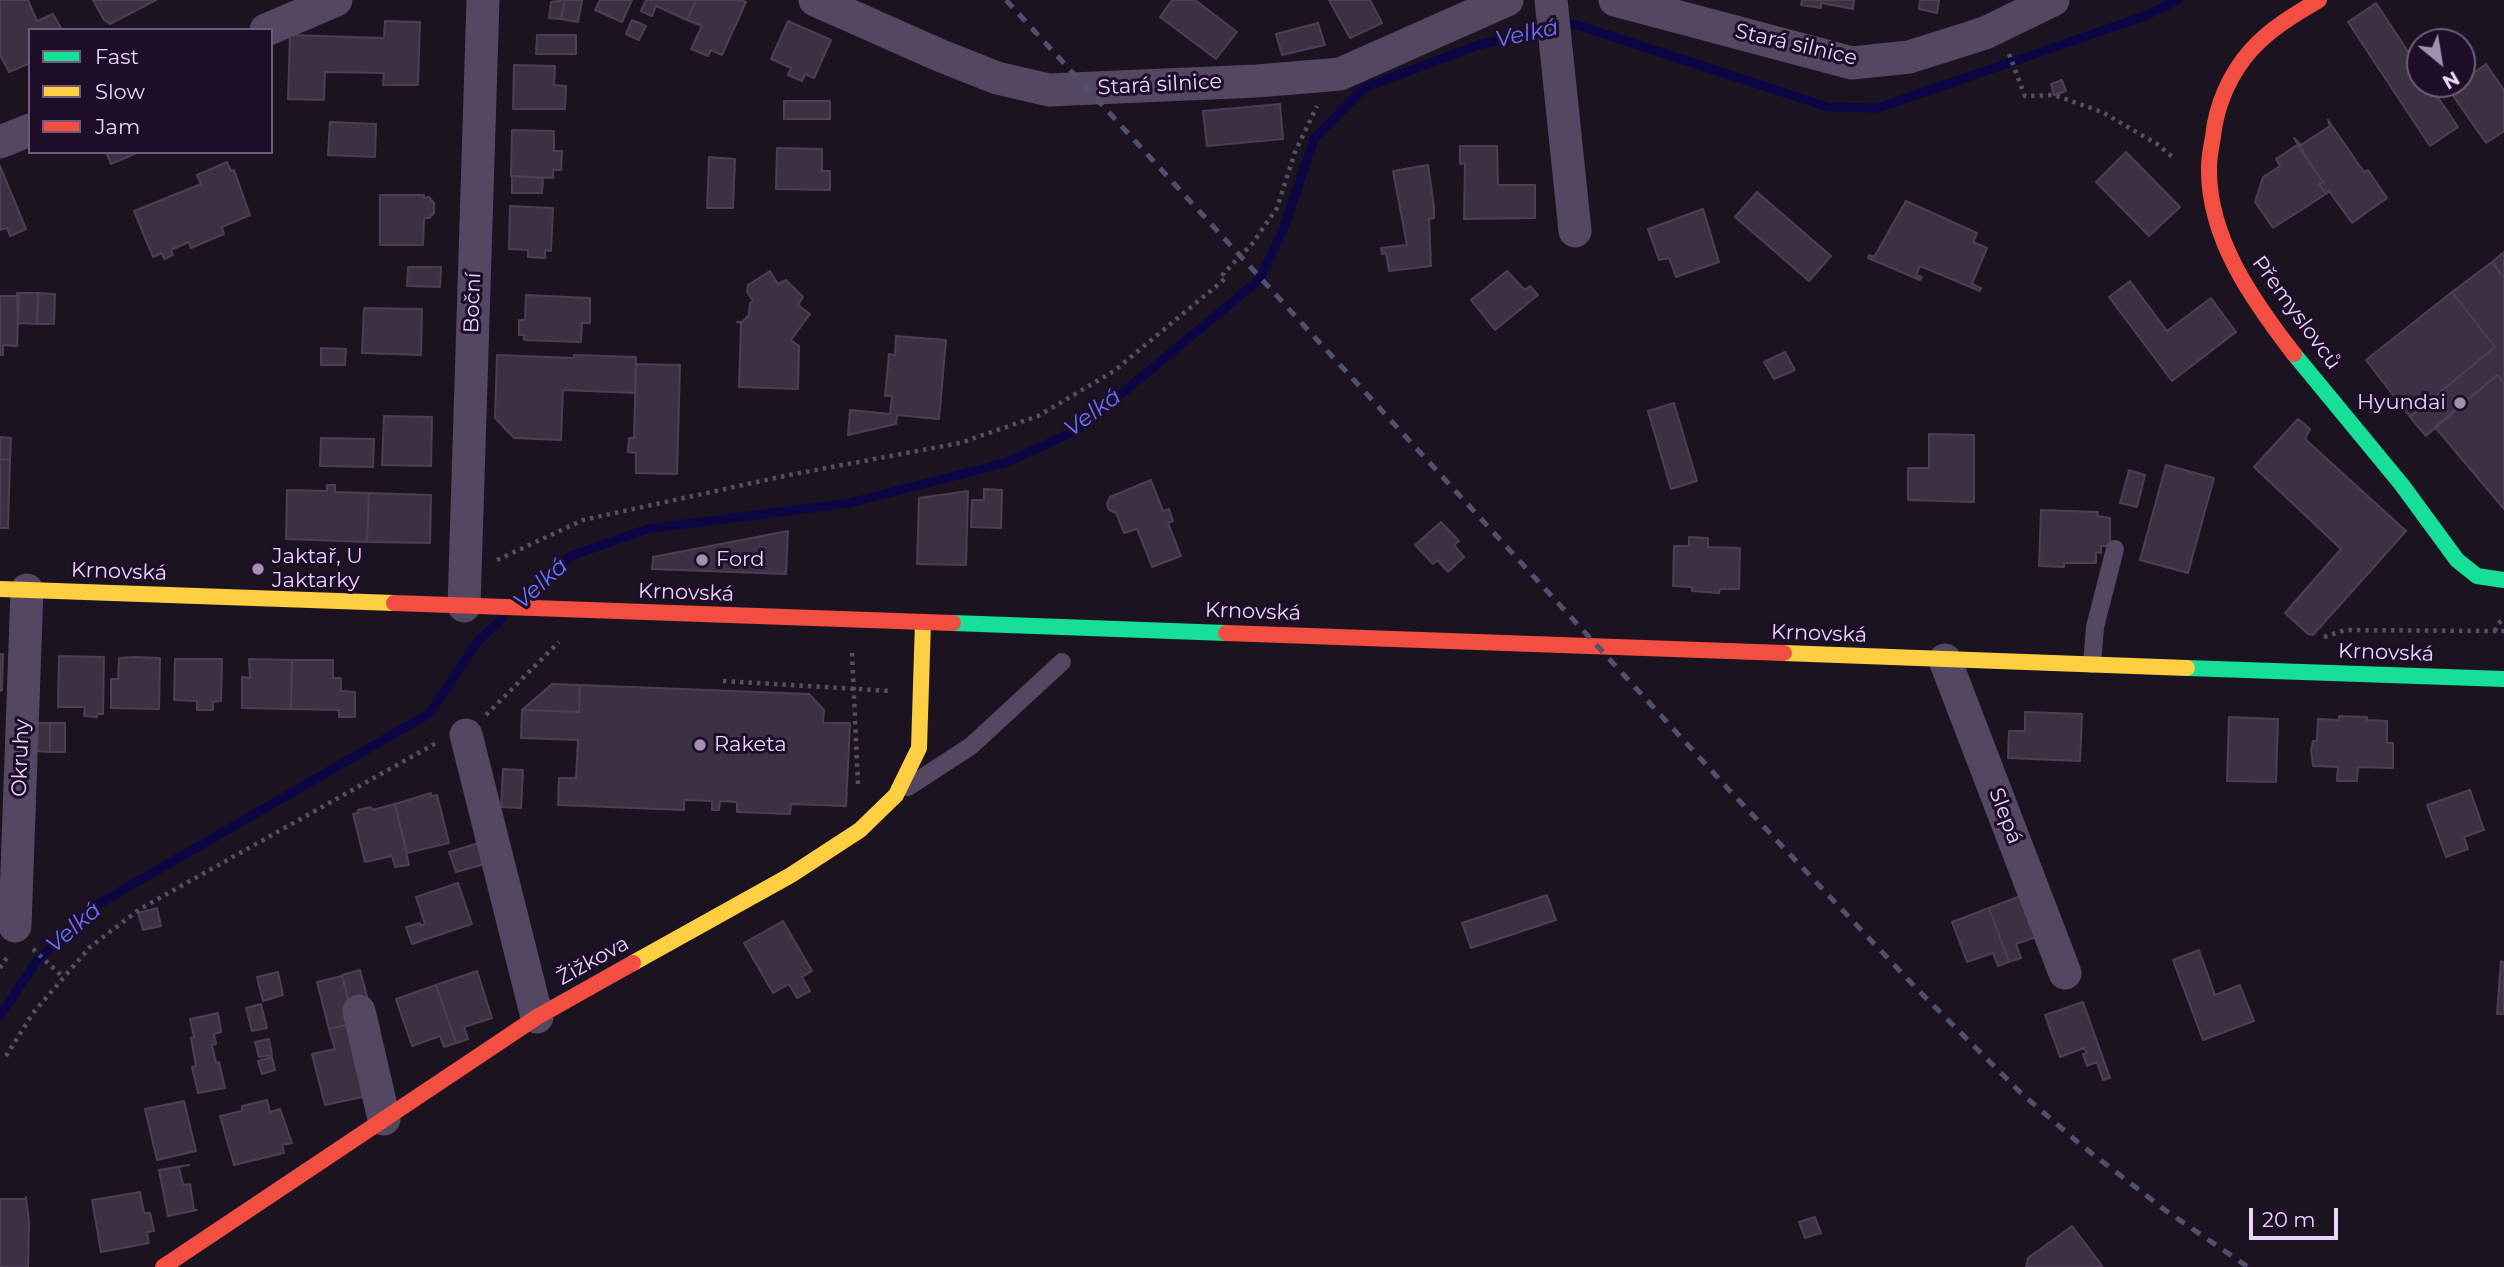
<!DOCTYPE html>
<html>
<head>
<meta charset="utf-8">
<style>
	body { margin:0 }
	#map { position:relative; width:2504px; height:1267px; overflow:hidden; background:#1c1321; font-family:Montserrat,sans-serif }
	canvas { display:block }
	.legend { position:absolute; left:28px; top:28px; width:245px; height:126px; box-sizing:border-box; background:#1d0d27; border:2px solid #6f5c7d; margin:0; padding:9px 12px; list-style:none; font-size:21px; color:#ebd3ff }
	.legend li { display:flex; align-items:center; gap:14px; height:35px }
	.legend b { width:35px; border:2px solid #6f5c7d }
	.north { position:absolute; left:2406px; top:28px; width:70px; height:70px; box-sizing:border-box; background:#1d0d27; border:2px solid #6f5c7d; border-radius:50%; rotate:150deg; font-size:19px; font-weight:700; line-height:28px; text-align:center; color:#ebd3ff }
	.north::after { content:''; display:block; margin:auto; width:24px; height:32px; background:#a390b1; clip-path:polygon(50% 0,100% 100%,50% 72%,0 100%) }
	.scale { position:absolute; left:2249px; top:1208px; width:89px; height:32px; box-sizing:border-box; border:4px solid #ebd3ff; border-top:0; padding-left:9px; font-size:21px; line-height:24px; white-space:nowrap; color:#ebd3ff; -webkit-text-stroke:5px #1d0d27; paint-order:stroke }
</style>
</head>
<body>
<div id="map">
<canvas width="2504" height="1267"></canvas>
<ul class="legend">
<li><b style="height:9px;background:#16e098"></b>Fast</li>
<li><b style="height:9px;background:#ffcf43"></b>Slow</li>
<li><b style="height:9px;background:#f24e42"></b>Jam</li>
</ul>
<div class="north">N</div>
<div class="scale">20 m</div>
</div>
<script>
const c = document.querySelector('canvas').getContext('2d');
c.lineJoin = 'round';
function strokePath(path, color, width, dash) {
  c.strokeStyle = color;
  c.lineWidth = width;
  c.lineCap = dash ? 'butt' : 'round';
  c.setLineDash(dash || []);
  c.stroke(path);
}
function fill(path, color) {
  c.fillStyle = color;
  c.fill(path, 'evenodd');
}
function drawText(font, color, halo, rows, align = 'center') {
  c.font = font + ' Montserrat,sans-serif';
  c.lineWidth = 6;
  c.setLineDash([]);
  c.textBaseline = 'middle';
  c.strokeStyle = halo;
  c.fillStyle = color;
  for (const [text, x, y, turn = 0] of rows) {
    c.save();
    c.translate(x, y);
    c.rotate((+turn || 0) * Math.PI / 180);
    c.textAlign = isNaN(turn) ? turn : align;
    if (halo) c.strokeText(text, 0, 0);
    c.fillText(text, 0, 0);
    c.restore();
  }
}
const stream = new Path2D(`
	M1561,27l13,-3 254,83 50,1 267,-92 33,-16
	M528,596l43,-40 76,-27 203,-26 158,-41 71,-33 181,-150 25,-54 29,-86 50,-51 114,-43 70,-15
	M0,1016l36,-54 59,-56 335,-193 48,-72 24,-22`);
const building = new Path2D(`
	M0,0h28l9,21 16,-7 9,16h-32v33l-21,9 -9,-17z
	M93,0h63l-46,24 -6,-4z
	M565,0h17l-4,22 -17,-3z
	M565,0l-4,19 -12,-1 2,-16z
	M600,0h32l-10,22 -27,-12z
	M646,0h50l-9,20 -31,-14 -4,10 -11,-5z
	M696,0h45l5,2 -24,53 -11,-5 -3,6 -17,-7 11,-23 -15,-6z
	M1172,0h23l42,32 -21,27 -56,-42z
	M1329,0h41l12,23 -32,15z
	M1802,0h52l-1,9 -32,-6v5l-20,-3z
	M1920,0h19l-2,13 -18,-4z
	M2376,3l44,67v14h9l29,43 -28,19 -82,-124z
	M632,20l14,6 -7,14 -13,-6z
	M385,21l35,1 -2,63h-35l1,-12 -59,-1 -1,28 -36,-1 2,-64 94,3z
	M788,21l43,19 -17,38 -9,-4 -3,7 -14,-6 3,-7 -20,-9z
	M1318,23l7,22 -43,10 -6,-21z
	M537,35h39v19h-40z
	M2486,64l18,26v41l-18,12 -37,-53 8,-6h5v-3z
	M514,65l41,1 -1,19 12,1 -1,23h-52z
	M2062,80l4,11 -12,4 -3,-11z
	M784,101h46v18h-46z
	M1280,104l3,35 -76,7 -4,-35z
	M2328,120l36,52 4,-2 19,28 -35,25 -23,-32 -3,3 -7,-10 4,-2 -29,-44 7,7 29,-19z
	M330,122l46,2 -1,33 -47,-2z
	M512,130l42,1v20h8l-1,19h-8v8l-42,-2z
	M2297,145l26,37 -4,2 7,10 -53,34 -18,-26 8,-25 17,-11 -4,-7z
	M1460,146h37l1,39h37v33l-71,1 1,-56 -5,1z
	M777,148l45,1v22h8v19l-54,-1z
	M106,152h33l-28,12z
	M2126,152l54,55 -31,29 -53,-54z
	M709,157l26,2 -2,49h-26z
	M227,162l4,9 3,-1 16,45 -28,12 2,7 -33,14 -2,-6 -18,8 2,5 -9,4 -2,-6 -9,4 -19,-46 67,-27 -4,-9z
	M1428,165l6,42v11l-5,1 2,47 -42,5 -3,-18 -4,1 -1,-6 26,-3 -14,-74z
	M0,166l26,63 -16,7 -3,-8 -7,2z
	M512,176l31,2 -1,15h-30z
	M1757,192l74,64 -22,25 -74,-64z
	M380,195h44v3l5,-1 5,6v10l-5,5h-5l-1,27h-43z
	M1906,201l71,32 -4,9 14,6 -15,36 9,4 -1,3 -60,-25 -4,9 6,2 -2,3 -52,-22 1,-3 5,2z
	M510,206l43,2 -2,43 -6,-1v8l-17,-1v-7l-19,-1z
	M1703,209l16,53 -43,15 -7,-19 -10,2 -11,-31z
	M2504,252v26l-12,-16z
	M2492,262l12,16v105l-7,-8 -71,61 -16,-19 85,-70 -43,-55z
	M408,267h33l-1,20 -33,-1z
	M770,271l8,13 8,-4 17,17 -5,8 12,9 -19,26 8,6 -1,43 -59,-2 2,-64 -4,-1h5l7,-7 1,-12 3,-2 -6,-9 1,-7z
	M1507,271l18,19 5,-4 8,9 -43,35 -24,-30z
	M2130,281l37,50 44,-33 25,34 -64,49 -63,-84z
	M2452,292l43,55 -85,70 -44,-57z
	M17,293h21l-1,31 -19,-1z
	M38,293l17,1 -1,30h-17z
	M526,295l64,3v25h-8l-1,19 -57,-2v-5h-5v-15h6z
	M0,296h19l-2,50 -14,-1v10h-3z
	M364,308l58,1 -1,46 -59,-2z
	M896,336l50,4 -7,79 -42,-4 -1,9 -48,11 2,-25 40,4 2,-18h-7l4,-42 6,1z
	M321,348l25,1 -1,16h-24z
	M1785,352l10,18 -21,9 -10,-17z
	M497,355l77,3v-3l62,2 -1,36 -72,-3 -2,50 -47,-2 -19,-20z
	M636,364l44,1 -3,109 -41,-1v-20l-8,-1 1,-14h5z
	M2497,375l7,8v126l-69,-82z
	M1674,403l23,78 -26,8 -23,-78z
	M384,416l48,1 -1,49 -49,-1z
	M2298,419l12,10 -5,10 101,92 -93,104 -5,-1 -23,-21 56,-64 -87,-82z
	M1929,434l45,1v67l-66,-2v-32h21z
	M0,437l11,1 -1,22 -10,-1z
	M321,438l53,1 -1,28 -53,-1z
	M0,459l10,1 -2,68h-8z
	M2166,465l48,13 -26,95 -48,-13z
	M2129,470l16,5 -8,32 -17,-4z
	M1151,480l12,31 6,-2 4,12 -5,2 13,33 -29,11 -15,-38 -13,4 -8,-20 -7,-3 -2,-6 3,-7z
	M327,485h8v7l34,1 -2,49 -81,-3 1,-49 40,1z
	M984,489l18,1 -1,38 -30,-1 1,-27h12z
	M968,491l-2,74 -49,-1 2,-66z
	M369,493l62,2 -1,48 -63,-1z
	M2041,510l57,2 -1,4 13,2v28h-9v7l-5,-1v11h-32v4l-25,-1z
	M1441,522l18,19 -5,4 10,12 -16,15 -11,-12 -4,4 -18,-19z
	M788,531l-2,43 -134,-5 1,-12z
	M1689,537l19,1v9l32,1 -1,41h-19l-1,4 -27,-2v-4l-19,-1 1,-40h15z
	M0,654h3l-1,36 -2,1z
	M59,656l45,1 -1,57h-5l-1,3 -13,-1 1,-9h-27z
	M135,657l25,1 -1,51 -48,-1v-29h7l1,-21z
	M175,659h47l-1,42 -8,1v8h-16v-9l-23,-1z
	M249,659l43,1 -1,49 -49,-1v-31l8,1z
	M292,660h41v18h8v13l14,1v25h-16v-7l-48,-1z
	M552,684l28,1 -1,27 -57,-2z
	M580,685l229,9 15,16 -1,13h27l-4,83 -55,-2 -1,10 -53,-2v-10l-17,-1 -1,9h-7v-9l-28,-1v10l-126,-5 1,-27h17l2,-38 -57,-2 1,-28 57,2z
	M2025,712l57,2 -2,47 -72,-3 1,-27h16z
	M2339,716l28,1v3l20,1v22h6v25l-35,-1 -1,14h-20l1,-14 -25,-1 -2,-16 2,-9h4l1,-22 21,1z
	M2229,717l49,2 -2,63 -49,-1z
	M33,723h17v29l-16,-1z
	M50,723h15v29h-15z
	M503,769l20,1 -2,38 -20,-1z
	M2470,790l14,40 -20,7 4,12 -22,8 -19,-52z
	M431,793v3l6,-1 12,48 -42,10 -12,-49z
	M395,804l14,61 -14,2 -3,-11 -27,6 -12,-48 5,-1v-3l13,-3 1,3z
	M479,843l6,21 -29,8 -7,-20z
	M458,883l14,41 -60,20 -6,-17 14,-4 1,3 4,-2 -9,-27z
	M2026,894l16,41 -26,9 5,14 -12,4 -20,-54z
	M1547,895l9,25 -85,28 -9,-25z
	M157,908l4,18 -18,4 -5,-17z
	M1989,908l20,54 -11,4 -5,-13 -26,9 -15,-40z
	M783,921l29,50 -10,6 8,14 -13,7 -8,-14 -16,9 -29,-50z
	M2199,950l16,45 25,-10 14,36 -51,19 -30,-80z
	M2501,961l3,1v52h-7z
	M360,970l9,34 -20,-2 -7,-27z
	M477,971l15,47 -28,9 4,12 -12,4 -20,-58z
	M278,972l5,23 -20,6 -6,-24z
	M342,976l12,47 -25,6 -12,-47z
	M436,985l20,58 -12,4 -4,-11 -28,10 -16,-47z
	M2083,1002l27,76 -7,2 -6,-18 -10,4 -4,-12 4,-1 -3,-5 -24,9 -15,-42z
	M261,1004l6,24 -15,3 -6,-23z
	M218,1013l3,19 -7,2 2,10 -4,1 4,18 3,-1 6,26 -27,5 -6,-26 4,-1 -5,-28 3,-1 -4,-18z
	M354,1023l18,72 -47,10 -13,-51 23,-5 -6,-20z
	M269,1039l3,16 -13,2 -4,-15z
	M272,1057l3,13 -13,4 -4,-13z
	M267,1100l3,12 10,-3 12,34 -10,2 2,8 -50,12 -14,-49 22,-5v-5z
	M184,1101l12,50 -39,9 -12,-51z
	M189,1165l-10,2 4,18 7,-1 4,26h3l-29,6 -9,-46z
	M140,1192l4,21h6l4,18 -7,1 2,11 -48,9 -9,-52z
	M26,1197l3,25 -1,45h-28v-68h26z
	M1815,1217l6,16 -16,5 -6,-16z
	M2072,1226l31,41h-77l2,-9z`);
const path = new Path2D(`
	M2009,54l16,42 29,-1 48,17 55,32 18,15
	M497,560l86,-40 206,-45 171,-32 78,-27 76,-45 112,-93 -3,-4 29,-30 25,-36 18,-56 22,-46
	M2495,631l3,-7 6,-6
	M2324,637l21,-7 159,1
	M852,653l6,131
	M723,681l167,10
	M486,715l73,-73
	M33,949l30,28
	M0,968l8,-12
	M6,1056l27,-43 57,-66 50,-38 298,-167`);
const lane = new Path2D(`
	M2092,664l3,-37 20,-78
	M908,787l63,-41 91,-84`);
const street = new Path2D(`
	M815,0l124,55 58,23 52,12 208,-9 83,-7 167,-74
	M1551,0l24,231
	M1615,0l237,63 57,-6 76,-24 68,-33
	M266,30l70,-30
	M0,142l30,-12
	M464,606l19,-606
	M1945,660l120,313
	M466,735l71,282
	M15,926l12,-336
	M359,1011l25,108`);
const fast = new Path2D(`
	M2294,354l108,131 55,75 20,16 27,4
	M953,623l273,10
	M2187,668l317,11`);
const slow = new Path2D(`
	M0,589l394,14
	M1784,653l403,15
	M633,963l158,-88 69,-45 36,-35 23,-47 4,-126`);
const jam = new Path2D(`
	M2294,354c-41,-53 -86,-116 -85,-186 0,-10 2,-21 4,-31 3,-32 17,-63 38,-87 19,-21 44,-36 68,-50
	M394,603l559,20
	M1226,633l558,20
	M163,1267l374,-250 96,-54`);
const rail = new Path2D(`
	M1006,0l725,792 185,196 105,105 60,52 84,65 83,57`);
const markers = [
	[2460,403,7,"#a390b1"],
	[702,560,7,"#a390b1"],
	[258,569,7,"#a390b1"],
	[700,745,7,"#a390b1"]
];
const streetNames = [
	["Stará silnice",1796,45,13],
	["Stará silnice",1160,85,-3],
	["Boční",473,303,-88],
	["Přemyslovců",2296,313,54],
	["Krnovská",119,572,2],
	["Krnovská",686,593,2],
	["Krnovská",1253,612,2],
	["Krnovská",1819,634,2],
	["Krnovská",2386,653,2],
	["Okruhy",21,758,-88],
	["Slepá",2005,816,69],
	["Žižkova",593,961,-29]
];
const poiNames = [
	["Hyundai",2446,403,"right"],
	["Jaktař, U",272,557],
	["Jaktarky",272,581],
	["Ford",716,560],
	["Raketa",714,745]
];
const waterNames = [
	["Velká",1527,34,-12],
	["Velká",1093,413,-36],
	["Velká",541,584,-42],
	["Velká",74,928,-41]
];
strokePath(stream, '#0c0744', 9);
fill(building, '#3c3143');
strokePath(building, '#4c3e55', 2);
strokePath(path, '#4f5167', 4.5, [3.5, 5]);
strokePath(lane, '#544762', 18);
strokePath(street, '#544762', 33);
strokePath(fast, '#16e098', 16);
strokePath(slow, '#ffcf43', 16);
strokePath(jam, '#f24e42', 16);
strokePath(rail, '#4e5270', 5, [10, 9]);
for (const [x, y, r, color] of markers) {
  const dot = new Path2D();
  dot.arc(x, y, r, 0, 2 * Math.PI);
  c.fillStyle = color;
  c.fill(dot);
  strokePath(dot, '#1d0d27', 2.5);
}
drawText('21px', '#ebd3ff', '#1d0d27', streetNames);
drawText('21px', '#ebd3ff', '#1d0d27', poiNames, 'left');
drawText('italic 23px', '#6173ff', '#1d0d27', waterNames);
</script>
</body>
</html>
